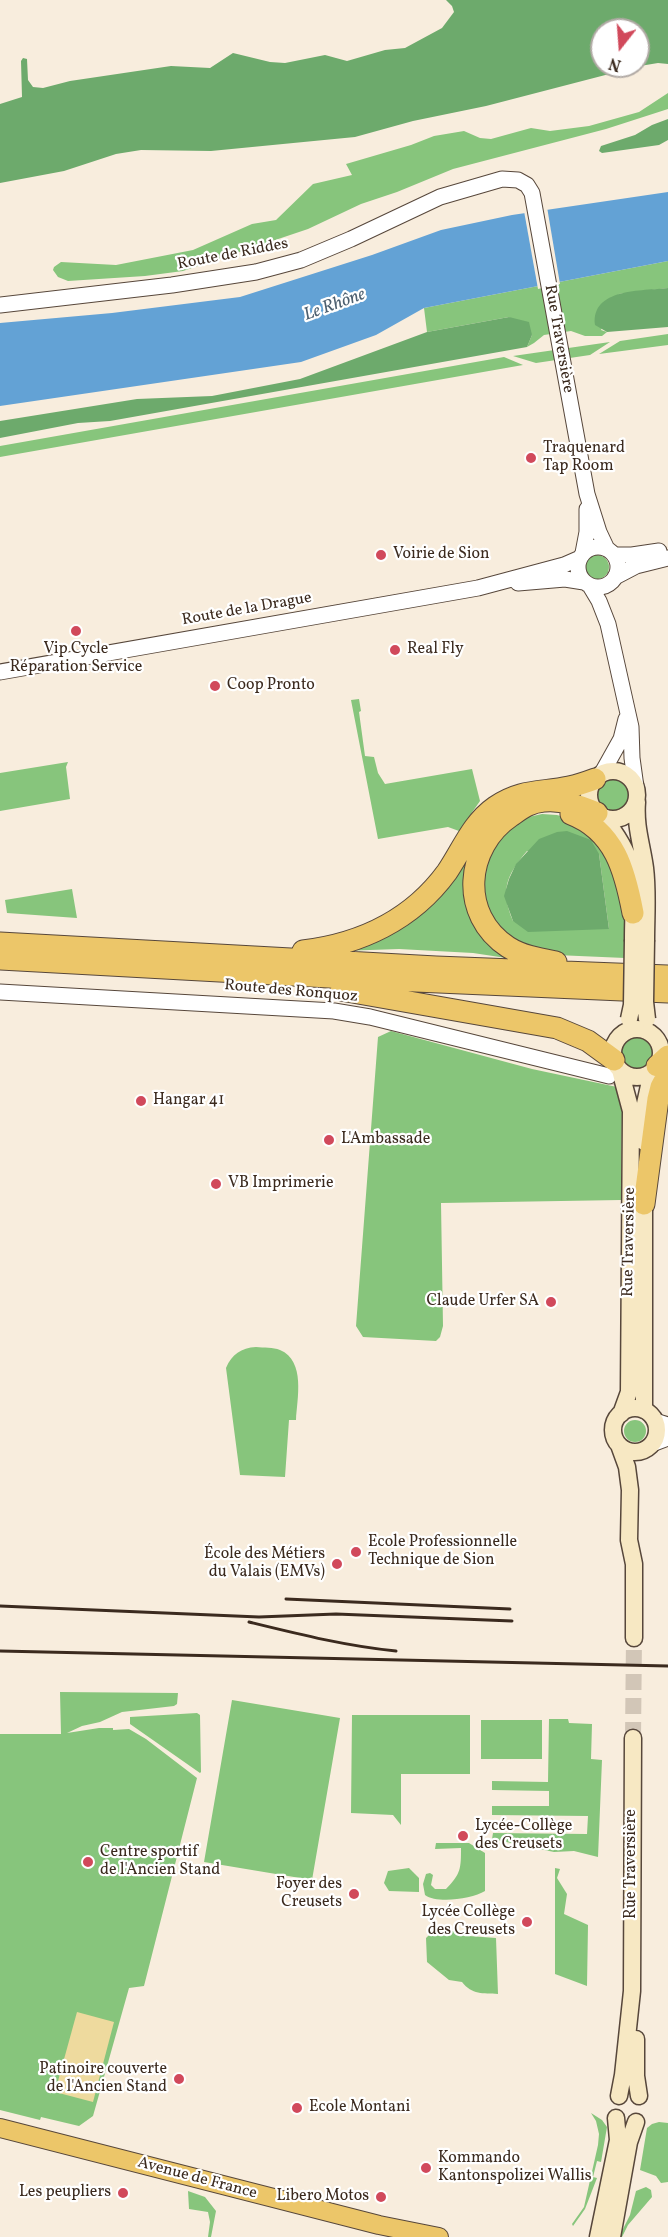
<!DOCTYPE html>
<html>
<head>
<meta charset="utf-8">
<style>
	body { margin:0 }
	#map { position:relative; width:668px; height:2237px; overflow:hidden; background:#f8eddd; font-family:Vollkorn,serif }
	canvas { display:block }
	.north { position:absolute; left:590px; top:18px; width:60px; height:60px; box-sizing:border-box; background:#fff; border:2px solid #b1aaa5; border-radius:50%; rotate:197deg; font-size:16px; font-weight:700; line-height:24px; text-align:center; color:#3b2a1e }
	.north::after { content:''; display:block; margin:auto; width:21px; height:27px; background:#d1495b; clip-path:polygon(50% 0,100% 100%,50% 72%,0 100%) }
</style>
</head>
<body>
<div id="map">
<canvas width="668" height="2237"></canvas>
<div class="north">N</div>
</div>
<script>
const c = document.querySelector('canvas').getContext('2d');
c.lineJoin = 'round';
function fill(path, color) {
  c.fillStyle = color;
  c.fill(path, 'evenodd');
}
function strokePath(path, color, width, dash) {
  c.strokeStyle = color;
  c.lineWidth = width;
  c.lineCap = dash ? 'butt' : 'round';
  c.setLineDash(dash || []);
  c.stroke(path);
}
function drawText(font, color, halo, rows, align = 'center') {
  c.font = font + ' Vollkorn,serif';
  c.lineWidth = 4.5;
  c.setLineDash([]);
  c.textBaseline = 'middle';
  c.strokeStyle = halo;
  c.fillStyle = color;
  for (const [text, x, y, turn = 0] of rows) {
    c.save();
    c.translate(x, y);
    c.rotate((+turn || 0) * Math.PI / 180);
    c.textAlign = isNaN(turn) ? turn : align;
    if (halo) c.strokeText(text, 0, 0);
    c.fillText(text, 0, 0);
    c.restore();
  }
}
const green = new Path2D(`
	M668,93v16l-62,20 -153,40 -56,23 -36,12 -53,25 -125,42 -38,5 -77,5 -10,-4 -5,-7 1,-3 7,-5 55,3 77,-15 59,-26 24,-4 37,-36 39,-9 -6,-11 65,-19 23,-9 30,-5 16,7 11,1 40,-11 19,3 39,-5 50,-14z
	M668,261v27l-49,6 -18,36 6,2 -5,4h-17l-14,-5 -27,4 -10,8 -7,4 5,-12 -23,-18 -82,15 -3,-24z
	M668,334v11l-69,9 21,-13z
	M610,342l-20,13 -54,8 -23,-7z
	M504,357l19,8 -523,92v-11z
	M585 567a12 12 0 1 1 24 0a12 12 0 1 1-24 0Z
	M359,699l2,12 -2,1 6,44 9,1 4,16 7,11 87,-15 8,32 -21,30 -11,-4 -70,12 -27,-139z
	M68,762l-2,5 4,32 -70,12v-38z
	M597 795a16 16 0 1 1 32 0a16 16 0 1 1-32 0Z
	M542,814l15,1 18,5 15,8 35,66v64l-69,-3 -18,-3 -35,-18 -16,-20 -6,-52 7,-13 36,-31zM527,851l72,3 10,75 -96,-8c-13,-31 -7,-45 14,-70z
	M468,853l-1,19 46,87 -40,-6 -74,-4 -58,2z
	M72,889l5,29 -70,-5 -2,-13z
	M391,1031l141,38 85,18 5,16 -1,97 -180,3 2,123 -3,11 -4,4 -73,-4 -7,-11 22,-289z
	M621 1053a16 16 0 1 1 32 0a16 16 0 1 1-32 0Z
	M256,1347c8,1 17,0 24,3 26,11 17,49 16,70h-7l-4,57 -45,-2 -14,-107c6,-14 15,-20 30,-21z
	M624 1431a11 11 0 1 1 22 0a11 11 0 1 1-22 0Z
	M60,1692l118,1 -1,11 -3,2 -52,6 -22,10 -18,4 -15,7 32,-5h14v2l16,-1 17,10 51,39 -53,208 -15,2 -36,128 -14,10 -38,-9 -1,3 -40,-10v-376h61z
	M232,1700l108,18 -28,162 -108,-18z
	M197,1713l3,2 1,57 -1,1 -70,-49v-7z
	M352,1715h118v59h-69v51l-8,-10 -42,-2z
	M549,1719h19l1,4 23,1 -1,35 11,1 -4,97 -24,-6 -20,1 -62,-13 1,-6 94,1 1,-18 -96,-1v-9h57v-15l-57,-1v-9l56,1z
	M481,1720h61v39h-61z
	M436,1843h33l16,10v38c-13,8 -48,13 -60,4l-2,-11 3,-10 4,-1 3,2 -2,10 4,4h11c15,-15 15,-21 15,-41l-26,1z
	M409,1868l10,10v14l-30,-1 -5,-8 4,-12z
	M555,1868l5,1 -3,9 10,16 -3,20 24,11 -1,61 -32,-12z
	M433,1931h26l10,5 27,2 2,56c-15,-1 -26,1 -36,-12l-13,-2 -22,-18 -1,-24z
	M591,2113l11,7 5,7 -6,35 -4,-1 -4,16 4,1 -12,31 -12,17 -1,-2 12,-17 14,-62 1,-11 -3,-13z
	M659,2122l9,1v59l-7,1 -5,-7 -16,-6 7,-42 5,-4z
	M646,2187l5,3 1,7 -24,28 -6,12h-3l11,-22 6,-24z
	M188,2191l17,6 11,14 -5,26h-3l2,-15 -2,-10 -19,-3z`);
const forest = new Path2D(`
	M446,0h222v64l-10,-1 -18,3 -154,40 -73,15 -58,16 -144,14 -70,-1 -25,4 -52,17 -64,12v-79l22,-7 -1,-36 2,-3 4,1 1,21 5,7 10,1 27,-7 101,-15 39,2 23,-15 37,9 15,1 40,-8 22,6 38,-11 20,-2 37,-20 12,-16 -2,-6zM602,30h36v36h-36z
	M668,119v21l-9,5 -57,8 -3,-2 2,-5 34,-11 17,-10z
	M668,288v39l-61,5 -12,-7c-4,-37 47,-34 73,-37z
	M509,317l20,5 3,13 -5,12 -417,74 -32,2 -78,15v-17l137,-22 75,-3 88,-17 127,-47z
	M567,831l24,9 8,14 10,75 -81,3 -15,-11 -9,-25 5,-17 7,-15 23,-25 18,-7z`);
const sand = new Path2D(`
	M77,2012l37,10 -21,80 -38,-10z`);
const water = new Path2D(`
	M668,192v69l-244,47 -48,27 -75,27 -301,44v-83l112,-10 128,-16 132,-42 69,-25 71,-15z`);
const pier = new Path2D(`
	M547,207l13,77 -22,5 -14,-78z`);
const tertiaryTunnel = new Path2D(`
	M611,1077l17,3 34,-1`);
const secondaryTunnel = new Path2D(`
	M633,1738l1,-100`);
const tertiary = new Path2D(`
	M0,305l172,-20 84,-13 45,-12 50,-21 89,-42 62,-18 16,1 9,5 5,8 55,301 12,38 8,17
	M578 567a20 20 0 1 1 40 0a20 20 0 1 1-40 0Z
	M583,553l4,-21v-23
	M614,555h18l27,-4
	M615,577l21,-11 32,-8
	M518,583l47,-4 19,3
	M590,586l9,15 9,23 23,103 1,31 4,29
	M0,672l478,-84 86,-23 16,-7
	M602,773l19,-34 5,-20
	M0,992l334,19 36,6 239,59
	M655,1421l13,4
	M652,1444l16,-6`);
const secondary = new Path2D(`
	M589 795a24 24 0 1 1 48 0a24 24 0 1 1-48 0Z
	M637,802c-2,25 5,43 8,66 3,24 1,49 1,72
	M603,817c39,49 30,64 30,123
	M613 1053a24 24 0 1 1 48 0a24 24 0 1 1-48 0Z
	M620,1070l11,41 -2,281 -8,22
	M644,1142l1,-38 7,-32
	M613 1430a22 22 0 1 1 44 0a22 22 0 1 1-44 0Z
	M644,1410v-218
	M619,1445l8,22 3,23 -1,50 5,24v74
	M636,2039v37l3,20
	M619,2096l4,-21 9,-84 1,-253
	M598,2237l20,-97 -2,-22
	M612,2237l17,-95 7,-20`);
const primary = new Path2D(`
	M0,2128l379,97 60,12`);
const motorway = new Path2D(`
	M571,814c44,17 54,57 62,99
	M0,943l436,24 232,9
	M303,951c57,-7 109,-31 144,-79 15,-22 25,-49 48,-65 26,-18 46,-14 74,-20 9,-2 18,-5 26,-8
	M0,959l347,19 321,14
	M556,962c-16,-3 -34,-6 -48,-15 -49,-32 -43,-100 3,-131 10,-7 19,-14 33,-15 18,-2 36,5 53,12
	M341,990l216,38 31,13 26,19
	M657,1066l11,-10
	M644,1204l14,-105 3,-12 7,-13`);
const rail = new Path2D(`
	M286,1599l224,10
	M0,1606l259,11 77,-3 176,7
	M249,1622c49,12 97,24 147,29
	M0,1651l668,15`);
const secondaryBridge = new Path2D(`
	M646,940l-1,62 2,17
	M629,1019l3,-14 1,-65`);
const markers = [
	[531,458,6,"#d1495b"],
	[381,555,6,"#d1495b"],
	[76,631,6,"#d1495b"],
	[395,650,6,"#d1495b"],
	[215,686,6,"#d1495b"],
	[141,1101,6,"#d1495b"],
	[329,1140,6,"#d1495b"],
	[216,1184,6,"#d1495b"],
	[551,1302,6,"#d1495b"],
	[356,1552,6,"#d1495b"],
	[337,1564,6,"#d1495b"],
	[463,1836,6,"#d1495b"],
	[88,1862,6,"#d1495b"],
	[354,1894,6,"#d1495b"],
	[527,1922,6,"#d1495b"],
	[179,2079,6,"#d1495b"],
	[297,2108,6,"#d1495b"],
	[426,2168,6,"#d1495b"],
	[123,2193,6,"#d1495b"],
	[381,2197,6,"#d1495b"]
];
const streetNames = [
	["Route de Riddes",233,255,-11],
	["Rue Traversière",558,339,80],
	["Route de la Drague",247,610,-10],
	["Route des Ronquoz",291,992,5],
	["Rue Traversière",630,1242,-89],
	["Rue Traversière",632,1864,-90],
	["Avenue de France",197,2179,15]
];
const poiNames = [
	["Traquenard",543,449],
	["Tap Room",543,467],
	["Voirie de Sion",393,555],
	["Vip Cycle",76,650,"center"],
	["Réparation Service",76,668,"center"],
	["Real Fly",407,650],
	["Coop Pronto",227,686],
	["Hangar 41",153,1101],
	["L'Ambassade",341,1140],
	["VB Imprimerie",228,1184],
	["Claude Urfer SA",539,1302,"right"],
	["Ecole Professionnelle",368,1543],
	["Technique de Sion",368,1561],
	["École des Métiers",325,1555,"right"],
	["du Valais (EMVs)",325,1573,"right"],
	["Lycée-Collège",475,1827],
	["des Creusets",475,1845],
	["Centre sportif",100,1853],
	["de l'Ancien Stand",100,1871],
	["Foyer des",342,1885,"right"],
	["Creusets",342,1903,"right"],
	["Lycée Collège",515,1913,"right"],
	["des Creusets",515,1931,"right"],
	["Patinoire couverte",167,2070,"right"],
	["de l'Ancien Stand",167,2088,"right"],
	["Ecole Montani",309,2108],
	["Kommando",438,2159],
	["Kantonspolizei Wallis",438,2177],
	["Les peupliers",111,2193,"right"],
	["Libero Motos",369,2197,"right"]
];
const waterNames = [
	["Le Rhône",335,306,-20]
];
fill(green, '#87c57c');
fill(forest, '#6daa6c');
fill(sand, '#eeda9e');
fill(water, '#63a2d5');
fill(pier, '#f8eddd');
strokePath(tertiaryTunnel, '#d2c6b7', 15, [15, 8]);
strokePath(secondaryTunnel, '#d2c6b7', 16, [16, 8]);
strokePath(tertiary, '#57473b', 17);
strokePath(secondary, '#57473b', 19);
strokePath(primary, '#57473b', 20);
strokePath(motorway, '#57473b', 23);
strokePath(tertiary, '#fff', 15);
strokePath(secondary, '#f7e8c3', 16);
strokePath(primary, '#ecc669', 18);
strokePath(motorway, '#ecc669', 21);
strokePath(rail, '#3b2a1e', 3);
strokePath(secondaryBridge, '#57473b', 19, []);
strokePath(secondaryBridge, '#f7e8c3', 16);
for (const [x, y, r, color] of markers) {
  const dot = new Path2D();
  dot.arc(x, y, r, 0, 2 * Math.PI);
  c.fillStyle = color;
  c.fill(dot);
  strokePath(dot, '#fff', 2);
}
drawText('16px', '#3b2a1e', '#fff', streetNames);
drawText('16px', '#3b2a1e', '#fff', poiNames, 'left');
drawText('italic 18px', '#4d6070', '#fff', waterNames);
</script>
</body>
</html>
